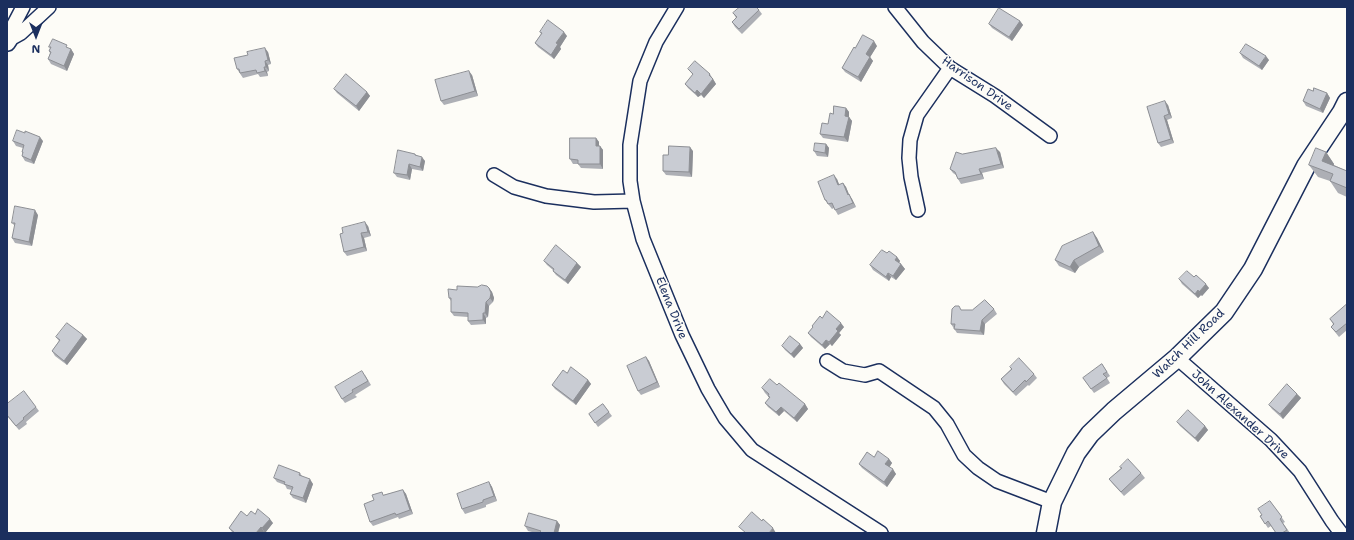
<!DOCTYPE html>
<html>
<head>
<meta charset="utf-8">
<style>
	body { margin:0 }
	#map { position:relative; width:1354px; height:540px; overflow:hidden; background:#fdfcf7; font-family:"Shantell Sans",sans-serif }
	canvas { display:block }
	.frame { position:absolute; inset:0; border:8px solid #1b2f5e; pointer-events:none }
	.north { position:absolute; left:16px; top:16px; width:40px; height:40px; -webkit-text-stroke:3px #fdfcf7; paint-order:stroke; rotate:180deg; font-size:11px; font-weight:700; line-height:16px; text-align:center; color:#1b2f5e }
	.north::after { content:''; display:block; margin:auto; width:14px; height:18px; background:#1b2f5e; clip-path:polygon(50% 0,100% 100%,50% 72%,0 100%) }
</style>
</head>
<body>
<div id="map">
<canvas width="1354" height="540"></canvas>
<div class="frame"></div>
<div class="north">N</div>
</div>
<script>
const c = document.querySelector('canvas').getContext('2d');
c.lineJoin = 'round';
function strokePath(path, color, width, dash) {
  c.strokeStyle = color;
  c.lineWidth = width;
  c.lineCap = dash ? 'butt' : 'round';
  c.setLineDash(dash || []);
  c.stroke(path);
}
function fill(path, color) {
  c.fillStyle = color;
  c.fill(path, 'evenodd');
}
function drawText(font, color, halo, rows, align = 'center') {
  c.font = font + ' "Shantell Sans",sans-serif';
  c.lineWidth = 3;
  c.setLineDash([]);
  c.textBaseline = 'middle';
  c.strokeStyle = halo;
  c.fillStyle = color;
  for (const [text, x, y, turn = 0] of rows) {
    c.save();
    c.translate(x, y);
    c.rotate((+turn || 0) * Math.PI / 180);
    c.textAlign = isNaN(turn) ? turn : align;
    if (halo) c.strokeText(text, 0, 0);
    c.fillText(text, 0, 0);
    c.restore();
  }
}
const street = new Path2D(`
	M677,7l-21,35 -16,39 -10,64v36l3,20 10,38 39,96 26,54 17,29 27,32 129,83
	M895,7l28,35 27,26 45,28 55,40
	M12,38l9,-5 28,-26
	M8,44l4,-6v-10l11,-21
	M494,175l20,12 32,9 48,6 39,-1
	M918,210l-7,-33 -2,-19 1,-18 7,-25 33,-47
	M1177,358l94,82 29,31 32,50 9,12
	M827,361l16,10 22,4 14,-4 55,37 13,16 17,31 14,13 19,13 55,21`);
const secondary = new Path2D(`
	M1046,533l6,-31 24,-49 14,-19 24,-23 63,-53 47,-46 29,-43 53,-103 36,-54 5,-10`);
const wall = new Path2D(`
	M759,10l3,4 -20,20 -7,-7 -3,-5 4,-4 -3,-5z
	M1020,21l3,4 -11,16 -20,-13 -3,-4z
	M540,32l27,4 -7,11 1,2 -7,10 -16,-12 -3,-4 6,-9z
	M877,46l-7,11 3,4 -12,21 -16,-10 -3,-4 13,-20z
	M49,47l19,1 3,1 3,5 -7,17 -16,-7 -3,-5 2,-6 -1,-2 1,-3z
	M268,52l3,12 -3,1 1,6 -2,1 1,4 -8,1 -2,-3 -15,4 -6,-9z
	M1240,53l29,7 -7,10 -19,-12z
	M688,69l22,5 6,10 -12,14 -3,-3 -3,2 -10,-9 -3,-4 8,-9z
	M472,75l6,21 -34,9 -3,-4z
	M334,89l33,3 3,4 -11,15 -22,-18z
	M1313,91l14,2 3,5 -7,15 -17,-7 -3,-5z
	M1168,105l4,13 -5,2 7,23 -13,4 -3,-4 -11,-36z
	M846,108l3,4v5l3,4 -4,21 -25,-4 -3,-4 8,-10 5,-10z
	M596,138l3,4v4h1l3,4v19l-22,-1 -3,-4h-5l-3,-5z
	M13,141h30l-9,23 -9,-3 -3,-5 1,-2 -1,-2 1,-4 -7,-2z
	M826,144l3,4 -1,9 -11,-1 -3,-5z
	M693,151l-1,26 -26,-2 -3,-4 5,-16z
	M1000,152l4,16 -22,5 2,6 -23,5 -3,-5 -2,-4 -3,-2 -3,-4 12,-15z
	M1326,152l8,12v1l13,6v26l-9,-4 -8,-12 -12,-4 -9,-12z
	M415,154l2,2 8,5 -2,10 -11,-2 -2,11 -13,-3 -3,-4z
	M837,179l2,6 4,-2 3,4 3,8 3,4 4,8 -18,8 -4,-7 -2,1 -7,-9z
	M38,215l-6,31 -17,-3 -3,-5 3,-12 -3,-3z
	M368,226l3,10 -7,2 3,13 -20,5 -3,-4 -4,-18z
	M1093,232l4,6 7,14 -25,15 -4,6 -16,-7 -4,-6z
	M887,253l10,4 3,4 -1,2 2,1 4,5 -9,11 -5,-3 -2,4 -16,-11 -3,-5z
	M544,261l33,2 4,4 -13,17 -12,-9 -3,-4v-1l-6,-5z
	M1194,277l15,11 -7,8 -1,-1 -3,3 -16,-14 -3,-5z
	M489,288l3,4 2,6 -1,4 -4,4 -1,11 -2,1v6l-15,1 -3,-4v-4l-14,-1 -3,-4v-11l-2,-3 8,-8z
	M1347,304v26l-8,7 -8,-10 2,-3 -3,-5z
	M994,309l3,5 -12,10 -1,11 -27,-2 -6,-9 10,-14h11z
	M822,318l22,9 -5,6 2,2 -9,11 -2,-2 -5,5 -14,-12 -3,-4 5,-5 -1,-2z
	M83,335l4,4 -20,26 -12,-9 -3,-5 7,-10 -3,-4z
	M800,344l3,4 -9,10 -9,-8 -3,-4z
	M646,357l3,4 11,26 -19,8 -3,-4z
	M1102,364l8,12 -3,2 3,5 -16,10 -11,-15z
	M1010,367l24,7 3,4 -8,8 -1,-1 -12,11 -12,-12 -3,-5 10,-10z
	M567,373l21,7 3,4 -15,21 -21,-16 -3,-4z
	M365,375l6,10 -16,10 2,2 -12,6 -3,-4z
	M777,385l28,19 3,5 -11,13 -13,-11 -5,5 -11,-9 -3,-4 4,-5 -1,-2 -3,-3 -3,-5z
	M1297,394l4,4 -18,21 -11,-10 -3,-4z
	M7,404l29,3 3,4 -13,11 1,2 -8,6 -12,-14z
	M603,404l9,12 -14,11 -9,-13z
	M1177,422l28,4 3,4 -10,12 -18,-16z
	M874,457l15,2 3,4 -3,4 7,7 -9,13 -25,-19 -3,-4z
	M1120,467l21,6 4,5 -21,18 -11,-12 -4,-5 12,-11z
	M300,473l2,3 11,8 -7,19 -13,-5 -3,-4 2,-4 -5,-1 -2,-4 -8,-3 -3,-4z
	M489,482l3,5 5,14 -11,4v2l-21,7 -3,-5z
	M403,490l3,4 7,20 -14,5 -1,-2 -25,9 -3,-4 4,-22 10,-5z
	M1270,501l15,21 -2,1 7,10h-14l-5,-7 -3,2 -8,-12 2,-1z
	M247,516l26,7 -8,10 -1,-1 -1,1h-30l-1,-1 -3,-4z
	M557,521l3,4 -2,8h-22l-8,-2 -3,-5z`);
const shadedWall = new Path2D(`
	M1020,21l3,4 -11,16 -3,-4z
	M564,32l3,4 -7,11 1,2 -7,10 -3,-4 5,-12z
	M874,41l3,5 -8,13 -3,-5z
	M265,48l3,4 3,12 -3,-4z
	M71,49l3,5 -7,17 -3,-5z
	M1266,56l3,4 -7,10 -3,-4z
	M870,57l3,4 -12,21 -3,-5z
	M265,61l3,4 1,6 -3,-4z
	M264,67l3,5 1,4 -3,-5z
	M469,71l3,4 6,21 -3,-5z
	M713,79l3,5 -12,14 -3,-4z
	M697,90l4,5 -3,2 -3,-4z
	M367,92l3,4 -11,15 -3,-5z
	M1327,93l3,5 -7,15 -3,-4z
	M1165,101l3,4 4,13 -3,-4z
	M846,108l3,4v5l3,4 -4,21 -4,-5 1,-21z
	M1164,116l3,4 7,23 -3,-4z
	M40,137l3,4 -9,23 -3,-4z
	M596,138l3,4v8l-3,-4z
	M826,144l3,4 -1,9 -3,-4z
	M600,146l3,4v19l-3,-5z
	M690,147l3,4 -1,26 -3,-5z
	M996,148l4,4 4,16 -3,-4z
	M1326,152l8,12 -3,9 -9,-12z
	M422,157l3,4 -2,10 -3,-4z
	M409,164l3,5 -2,11 -3,-5z
	M979,169l3,4 2,6 -3,-5z
	M834,175l3,4 4,10 -3,-4z
	M843,183l3,4 5,12 -3,-4z
	M849,194l3,5 4,8 -3,-4z
	M35,210l3,5 -6,31 -3,-4z
	M365,222l3,4 3,10 -3,-4z
	M1093,232l4,6 7,14 -5,-6z
	M361,233l3,5 3,13 -3,-4z
	M897,257l3,4 -2,3 -3,-4z
	M1074,260l5,7 -4,6 -5,-6z
	M577,263l4,4 -13,17 -3,-4z
	M901,264l4,5 -9,11 -3,-4z
	M888,273l3,4 -2,4 -3,-4z
	M1206,284l3,4 -7,8 -3,-4z
	M489,288l3,4 2,6 -1,4 -3,-4z
	M1198,290l3,5 -3,3 -3,-4z
	M486,302l3,4 -1,11 -3,-4z
	M483,313l3,5v6l-3,-4z
	M982,320l3,4 -1,11 -4,-4z
	M841,323l3,4 -5,6 2,2 -9,11 -3,-4 7,-13z
	M83,335l4,4 -20,26 -3,-4z
	M826,340l4,4 -5,5 -3,-4z
	M800,344l3,4 -9,10 -3,-4z
	M646,357l3,4 11,26 -3,-5z
	M588,380l3,4 -15,21 -3,-4z
	M1297,394l4,4 -18,21 -3,-5z
	M805,404l3,5 -11,13 -3,-4z
	M781,407l3,4 -5,5 -3,-4z
	M1205,426l3,4 -10,12 -3,-4z
	M889,459l3,4 -3,5 -4,-4z
	M893,469l3,5 -9,13 -3,-5z
	M310,479l3,5 -7,19 -3,-5z
	M489,482l3,5 5,14 -3,-5z
	M403,490l3,4 7,20 -3,-4z
	M270,519l3,4 -8,10 -3,-5z
	M557,521l3,4 -2,8h-4z
	M261,527l3,5 -1,1h-7z
	M773,528l3,5h-7z`);
const building = new Path2D(`
	M740,7h16l3,3 -20,19 -7,-7 5,-5 -4,-4z
	M999,8l21,13 -11,16 -20,-13z
	M548,20l16,12 -8,11 2,1 -7,11 -16,-12 7,-10 -2,-1z
	M863,35l11,6 -8,13 4,3 -12,20 -16,-9 12,-21 1,1z
	M53,39l14,6 -1,2 5,2 -7,17 -16,-7 3,-7 -2,-1 2,-4h-2z
	M1246,44l20,12 -7,10 -19,-13z
	M265,48l3,12 -3,1 1,6h-2l1,4 -8,2 -1,-3 -16,3 -1,-4h-2l-3,-11 14,-3 -1,-3z
	M695,61l15,13 -1,1 4,4 -12,15 -4,-4 -2,3 -10,-9 8,-10 -5,-5z
	M469,71l6,20 -34,10 -6,-21z
	M346,74l21,18 -11,14 -22,-17z
	M1314,88l13,5 -7,16 -17,-8 5,-12 5,2z
	M1165,101l4,13 -5,2 7,23 -13,4 -11,-36z
	M834,106l12,2 -1,8 4,1 -5,20 -24,-3 2,-11 6,1 2,-11 3,1z
	M17,130l8,3v-2l15,6 -9,23 -9,-4 1,-4h-1l2,-7 -11,-4z
	M570,138h26v8h4v18h-22v-4l-8,-1z
	M815,143l11,1 -1,9 -11,-2z
	M669,146l21,1 -1,25 -26,-1v-16h5z
	M996,148l5,16 -22,5 2,5 -23,5 -3,-7 -5,-3 6,-17 6,2z
	M1316,148l10,4 -4,9 25,10v17l-17,-7 3,-7 -24,-9z
	M398,150l17,4v1l7,2 -2,10 -11,-3 -2,11 -13,-2z
	M834,175l4,10 5,-2 5,12 1,-1 4,9 -18,7 -3,-7 -4,1 -2,-4h-1l-7,-18z
	M15,206l20,4 -6,32 -17,-4 3,-15h-3z
	M365,222l3,10 -7,1 3,14 -20,5 -4,-18 3,-1 -1,-5z
	M1093,232l6,14 -25,14 -4,7 -15,-7 7,-14z
	M556,245l21,18 -12,17 -12,-9 1,-2 -10,-8z
	M882,250l5,3 2,-2 8,6 -2,3 6,4 -8,12 -5,-3 -2,4 -16,-12z
	M1187,271l7,6 2,-2 10,9 -7,8 -1,-2 -3,4 -16,-15z
	M482,285l5,1 2,2 2,5 -1,5 -4,4 -1,11h-2v7l-15,1v-8l-17,-1v-14h-2l-1,-9 9,1v-4l20,1z
	M985,300l9,9 -12,11 -2,11 -26,-2 1,-5h-4l1,-15 3,-3h4l2,4h11z
	M1347,304v19l-11,9 -5,-5 3,-3 -4,-5z
	M827,311l14,12 -5,6 2,2 -9,11 -3,-2 -4,5 -14,-12 5,-6 -1,-1 8,-10 2,2z
	M67,323l16,12 -19,26 -12,-10 8,-11 -4,-3z
	M790,336l10,8 -9,10 -9,-8z
	M646,357l11,25 -19,9 -11,-25z
	M1019,358l15,16 -8,8 -1,-2 -12,12 -12,-13 11,-10 -2,-2z
	M1102,364l5,8 -4,2 4,4 -16,11 -8,-11z
	M571,367l17,13 -15,21 -21,-16 11,-15 4,3z
	M362,371l6,10 -16,9 1,2 -11,7 -7,-12z
	M770,379l7,6 2,-2 26,21 -11,14 -13,-11 -5,5 -11,-9 5,-6 -2,-1 1,-2 -7,-6z
	M1287,384l10,10 -17,20 -11,-9z
	M24,391l12,16 -13,11 1,1 -8,7 -9,-11v-11z
	M603,404l6,8 -14,11 -6,-9z
	M1188,410l17,16 -10,12 -18,-16z
	M878,451l11,8 -4,5 8,5 -9,13 -25,-18 8,-12 7,5z
	M1128,459l13,14 -20,19 -12,-13 13,-11 -2,-1z
	M279,465l21,8 -1,2 11,4 -7,19 -13,-4 3,-7 -9,-3 1,-2 -11,-4z
	M489,482l5,14 -11,4v2l-21,7 -5,-15z
	M403,490l7,20 -14,5 -1,-2 -25,9 -6,-18 10,-4 -2,-5 10,-3 1,3z
	M1270,501l12,16 -2,2 7,11 -5,3h-6l-8,-12 -3,3 -5,-8 2,-1 -4,-6z
	M258,509l12,10 -8,9 -1,-1 -5,6h-21l-6,-5 12,-17 6,5 4,-5 4,3z
	M752,512l10,9 1,-2 10,9 -4,5h-23l-7,-6z
	M529,513l28,8 -3,12h-12l-2,-1 1,-1 -16,-5z`);
const streetNames = [
	["Harrison Drive",977,84,35],
	["Elena Drive",671,308,68],
	["Watch Hill Road",1189,344,-44],
	["John Alexander Drive",1240,415,42]
];
strokePath(street, '#1b2f5e', 16);
strokePath(secondary, '#1b2f5e', 21);
strokePath(street, '#fdfcf7', 13);
strokePath(secondary, '#fdfcf7', 18);
fill(wall, '#adafb5');
fill(shadedWall, '#8d8f94');
fill(building, '#c9ccd3');
strokePath(building, '#8d8f94', 1);
drawText('12px', '#1b2f5e', '#fdfcf7', streetNames);
</script>
</body>
</html>
